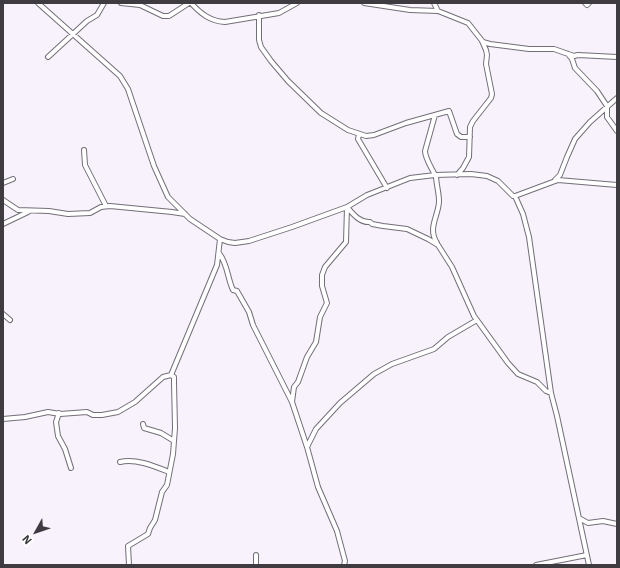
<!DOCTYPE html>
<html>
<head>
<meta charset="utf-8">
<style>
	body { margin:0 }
	#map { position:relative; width:620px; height:568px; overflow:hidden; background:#f7f2fb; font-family:"IBM Plex Sans",sans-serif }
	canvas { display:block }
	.frame { position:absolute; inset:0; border:4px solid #3e3c40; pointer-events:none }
	.north { position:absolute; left:16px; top:512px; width:40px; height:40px; -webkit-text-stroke:3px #fff; paint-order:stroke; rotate:230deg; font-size:11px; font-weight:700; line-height:16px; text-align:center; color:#3e3c40 }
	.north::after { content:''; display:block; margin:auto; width:14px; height:18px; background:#3e3c40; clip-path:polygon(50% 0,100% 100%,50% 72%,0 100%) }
</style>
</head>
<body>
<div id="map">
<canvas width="620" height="568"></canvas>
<div class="frame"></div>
<div class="north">N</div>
</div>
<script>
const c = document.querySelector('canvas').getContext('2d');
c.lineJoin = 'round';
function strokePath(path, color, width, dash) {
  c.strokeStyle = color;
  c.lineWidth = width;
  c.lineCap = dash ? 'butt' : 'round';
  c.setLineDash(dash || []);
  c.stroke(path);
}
const minor = new Path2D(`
	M38,3l82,73 8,13 26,77 14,31 22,22 30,20 8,3 7,1 14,-2 43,-14 55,-20 20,-12 43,-17 25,-3 36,-1 16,2 11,5 15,15h2l8,18 6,23 22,156 6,23 32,149
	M121,3l19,2 23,11h6l20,-13
	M191,3c10,11 19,18 34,19l54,-9 18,-10
	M364,3l46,7 28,1 30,12 15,19 7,2 39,5h25l20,7 4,-1 39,2
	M434,3l4,8
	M585,3l2,2 2,-2
	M259,15v25l2,7 10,14 17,20 33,32 27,17 18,6 8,-1 32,-12 43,-12 8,23 4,3h9
	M568,54l4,5 3,9 22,23 10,15v11l10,14
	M48,57l25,-23 14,-13 10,-6 7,-12
	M359,134l-1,5 29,49
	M84,150l1,15 21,41
	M435,175c-3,-6 -10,-17 -10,-24l10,-36
	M436,175c0,9 3,17 3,26 0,14 -12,27 -2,42
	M457,175l6,-7 6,-11 1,-30 3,-6 18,-23 1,-4 -6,-30 1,-9 -1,-5 -4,-9
	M555,180l5,-5 7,-18 8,-18 15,-17 27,-24
	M3,183l10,-4
	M515,196l43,-16 59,5
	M3,200l15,10 31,1 19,3 22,-1 11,-6 9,-1 62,6 13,2
	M347,207c6,7 13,16 23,15l2,2 11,2 24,3 21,10 10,6 14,22 22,49 34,47 10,11 19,8 9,9 5,2
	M3,224l25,-12
	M219,253c9,12 8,24 14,37l4,1 12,21 4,13 39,77 15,45 11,40 19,44 8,30 -1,4
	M3,314l7,6
	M292,402l2,-15 4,-5 9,-25 9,-15 4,-25 7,-14 -5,-17v-11l3,-8 21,-25 1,-35
	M59,413l-3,9 2,14 7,13 6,19
	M3,419l22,-2 23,-5 12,2 27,-2 6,3h9l16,-3 17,-10 28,-25 8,-2
	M143,424l1,4 17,5 13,8
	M307,447l9,-18 24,-26 34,-29 18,-10 42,-15 14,-12 29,-17
	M120,462c15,-4 34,4 49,10
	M579,518l9,5 15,-2 14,3
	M256,555v10
	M129,565l-1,-19 20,-12 2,-6 5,-8 7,-28 5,-7 6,-31 2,-26 -1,-46v-5l-3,-2 46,-110 3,-26
	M536,565l51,-10`);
strokePath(minor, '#736e77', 6);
strokePath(minor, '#fff', 4);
</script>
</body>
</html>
